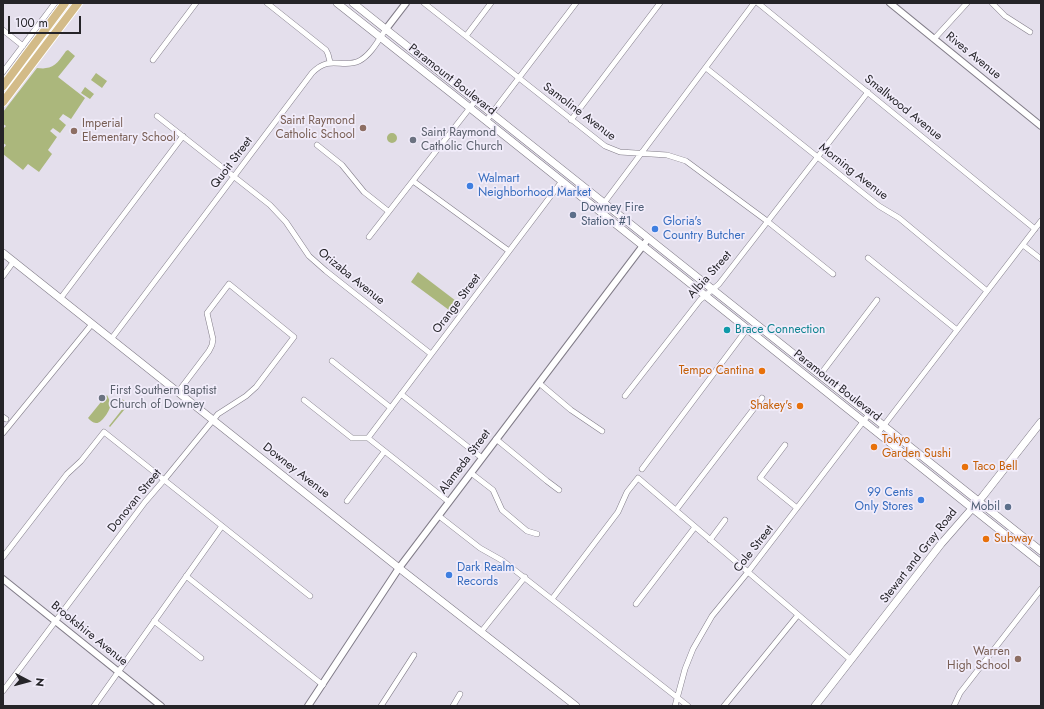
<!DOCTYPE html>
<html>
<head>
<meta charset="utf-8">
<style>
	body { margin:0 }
	#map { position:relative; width:1044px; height:709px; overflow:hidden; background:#e4dfec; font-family:Jost,sans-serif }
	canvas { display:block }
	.frame { position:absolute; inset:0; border:4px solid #252428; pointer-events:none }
	.north { position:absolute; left:8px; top:661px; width:40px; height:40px; -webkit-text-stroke:3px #f1ecfa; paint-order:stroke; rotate:96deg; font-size:11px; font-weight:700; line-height:16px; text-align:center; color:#252428 }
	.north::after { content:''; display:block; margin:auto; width:14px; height:18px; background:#252428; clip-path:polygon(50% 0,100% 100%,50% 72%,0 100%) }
	.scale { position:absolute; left:8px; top:16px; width:73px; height:18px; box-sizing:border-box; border:2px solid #252428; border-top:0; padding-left:5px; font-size:12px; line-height:14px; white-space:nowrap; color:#252428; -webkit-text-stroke:3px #f1ecfa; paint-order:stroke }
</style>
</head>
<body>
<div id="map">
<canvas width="1044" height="709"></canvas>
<div class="frame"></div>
<div class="north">N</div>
<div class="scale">100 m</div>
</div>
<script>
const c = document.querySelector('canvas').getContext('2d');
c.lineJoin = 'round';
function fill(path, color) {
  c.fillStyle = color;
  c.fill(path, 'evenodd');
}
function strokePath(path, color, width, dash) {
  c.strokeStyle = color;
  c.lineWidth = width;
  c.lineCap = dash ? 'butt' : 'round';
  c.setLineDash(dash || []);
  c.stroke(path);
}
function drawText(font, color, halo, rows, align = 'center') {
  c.font = font + ' Jost,sans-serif';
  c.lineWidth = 3.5;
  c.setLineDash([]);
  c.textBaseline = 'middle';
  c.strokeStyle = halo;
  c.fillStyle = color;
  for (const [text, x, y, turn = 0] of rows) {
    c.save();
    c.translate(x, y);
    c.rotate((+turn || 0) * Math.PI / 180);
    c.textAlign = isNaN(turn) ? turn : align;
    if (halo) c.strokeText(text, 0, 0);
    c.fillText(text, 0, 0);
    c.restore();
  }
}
const green = new Path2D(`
	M68,50l7,6 -17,21 27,21 -14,21 -8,-5 -4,5 7,6 -6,8 -7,-5 -3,3 7,6 -9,13 4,4 -13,18 -11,-8 -5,6 -20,-16v-5l3,-4 -3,-2v-14l3,-3 -3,-2v-12l34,-44c3,0 6,1 9,0 9,0 15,-10 20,-17z
	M96,73l11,8 -5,7 -11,-8z
	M85,87l9,7 -4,5 -9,-6z
	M387 138a5 5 0 1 1 10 0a5 5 0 1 1-10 0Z
	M418,272l42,32 -7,9 -42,-31z
	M107,395c2,4 4,8 3,12 -1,5 -9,17 -14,16 -3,0 -6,-3 -8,-5l13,-16 2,1 4,-5 -1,-1z
	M118,396l11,8 -19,23 -1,-1 15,-19 -4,-3 3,-4z`);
const minor = new Path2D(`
	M267,3l59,47 2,4 2,8
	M424,3l181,143 15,6 47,3 19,6 81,60 66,53
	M758,3l277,226
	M992,3l13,13 25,16
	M3,30l20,16
	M466,36l25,-33
	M934,39l33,-36
	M153,60l43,-57
	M706,68l173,138 20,12 88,73
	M3,72l52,-69
	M157,116l113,89 16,17 23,34 17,15 105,83
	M571,120l89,-117
	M486,121l90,-118
	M317,145l25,20 22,27 24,19
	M413,181l96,70
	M598,211l156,-208
	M369,237l107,-137
	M1023,245l18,14
	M868,258l89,72
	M3,276l11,-15
	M60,299l123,-163
	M112,338l200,-265c18,-19 30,-4 47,-12 12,-6 20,-22 27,-32
	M332,361l59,47
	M820,375l57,-75
	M539,383l32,27 31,21
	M401,394l81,64
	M625,396l75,-96 19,-16 149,-192
	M304,400l48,38h16l81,64
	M3,417l3,2
	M3,433l89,-109
	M878,433l163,-212
	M368,438l194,-257
	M496,439l51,42 12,9
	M785,445l-25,33 37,30
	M642,469l105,-140
	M471,473l22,17 9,20 25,21 10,3
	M347,501l37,-49
	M676,510l86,-112
	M439,516l41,32 23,13 185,145
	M710,540l15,-20
	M3,557l64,-83 14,-13 23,-29 206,164
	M186,576l137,109
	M552,599l66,-87 9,-20 11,-14 213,182
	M636,604l59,-77
	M154,621l47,37
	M481,632l44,-55
	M3,691l142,-189 19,-22 54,-66 28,-18 10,-9 38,-50 -65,-53 -22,29 6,26 -1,6 -3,6 -31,41
	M94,706l128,-180
	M381,706l33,-51
	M453,706l7,-12
	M675,706l10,-37 8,-20 19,-33 36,-44 121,-158
	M724,706l74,-91
	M954,706l6,-13 81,-104`);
const tertiary = new Path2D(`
	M890,3l151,123
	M386,29l20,-26
	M3,579l158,127
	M308,706l91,-138 249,-329`);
const secondary = new Path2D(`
	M337,3l133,105 571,455
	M353,3l688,548
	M3,253l396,315 177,138
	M815,706l126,-162 42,-48 58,-74`);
const primary = new Path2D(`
	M3,86l62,-83
	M3,102l75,-99`);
const markers = [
	[363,128,4,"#8d6e63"],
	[74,131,4,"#8d6e63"],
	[413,140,4,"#6b7280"],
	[470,186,4,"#3f7fe0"],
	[573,215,4,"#5c6f8a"],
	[655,229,4,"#3f7fe0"],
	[727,330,4,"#0f9aa8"],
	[762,371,4,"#e8710a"],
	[102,398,4,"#6b7280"],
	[800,406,4,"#e8710a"],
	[874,447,4,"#e8710a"],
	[965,467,4,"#e8710a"],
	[921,500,4,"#3f7fe0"],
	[1008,507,4,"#5c6f8a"],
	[986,539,4,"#e8710a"],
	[449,575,4,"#3f7fe0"],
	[1018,659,4,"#8d6e63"]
];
const streetNames = [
	["Rives Avenue",973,56,39],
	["Paramount Boulevard",452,80,38],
	["Smallwood Avenue",903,108,39],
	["Samoline Avenue",579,112,37],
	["Quoit Street",232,163,-53],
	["Morning Avenue",853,172,38],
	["Albia Street",710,275,-48],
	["Orizaba Avenue",351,277,39],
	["Orange Street",457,304,-53],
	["Paramount Boulevard",837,386,38],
	["Alameda Street",465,462,-53],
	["Downey Avenue",296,471,38],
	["Donovan Street",135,501,-51],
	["Cole Street",754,549,-52],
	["Stewart and Gray Road",919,556,-52],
	["Brookshire Avenue",89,634,39]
];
const educationNames = [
	["Saint Raymond",355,121],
	["Catholic School",355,135],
	["Imperial",82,124,"left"],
	["Elementary School",82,138,"left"],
	["Warren",1010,652],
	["High School",1010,666]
];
const worshipNames = [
	["Saint Raymond",421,133],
	["Catholic Church",421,147],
	["First Southern Baptist",110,391],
	["Church of Downey",110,405]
];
const shopNames = [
	["Walmart",478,179],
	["Neighborhood Market",478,193],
	["Gloria's",663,222],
	["Country Butcher",663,236],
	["99 Cents",913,493,"right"],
	["Only Stores",913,507,"right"],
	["Dark Realm",457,568],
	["Records",457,582]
];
const serviceNames = [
	["Downey Fire",581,208],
	["Station #1",581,222],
	["Mobil",1000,507,"right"]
];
const cultureNames = [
	["Brace Connection",735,330]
];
const foodNames = [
	["Tempo Cantina",754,371,"right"],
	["Shakey's",792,406,"right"],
	["Tokyo",882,440],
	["Garden Sushi",882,454],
	["Taco Bell",973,467],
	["Subway",994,539]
];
fill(green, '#abb77c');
strokePath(minor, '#817c88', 6);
strokePath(tertiary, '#817c88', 8);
strokePath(secondary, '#817c88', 8);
strokePath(primary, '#fff', 10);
strokePath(minor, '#fff', 5);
strokePath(tertiary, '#fff', 6);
strokePath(secondary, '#fff', 7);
strokePath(primary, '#d3bb88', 8);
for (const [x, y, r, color] of markers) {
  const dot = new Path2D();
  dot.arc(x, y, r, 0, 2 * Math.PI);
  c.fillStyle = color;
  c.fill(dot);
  strokePath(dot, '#f1ecfa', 1.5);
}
drawText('12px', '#252428', '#f1ecfa', streetNames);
drawText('12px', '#785e54', '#f1ecfa', educationNames, 'right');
drawText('12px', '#5b616d', '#f1ecfa', worshipNames, 'left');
drawText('12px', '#366cbe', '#f1ecfa', shopNames, 'left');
drawText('12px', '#4e5e75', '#f1ecfa', serviceNames, 'left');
drawText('12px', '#0d838f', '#f1ecfa', cultureNames, 'left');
drawText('12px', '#c56008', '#f1ecfa', foodNames, 'left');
</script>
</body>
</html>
